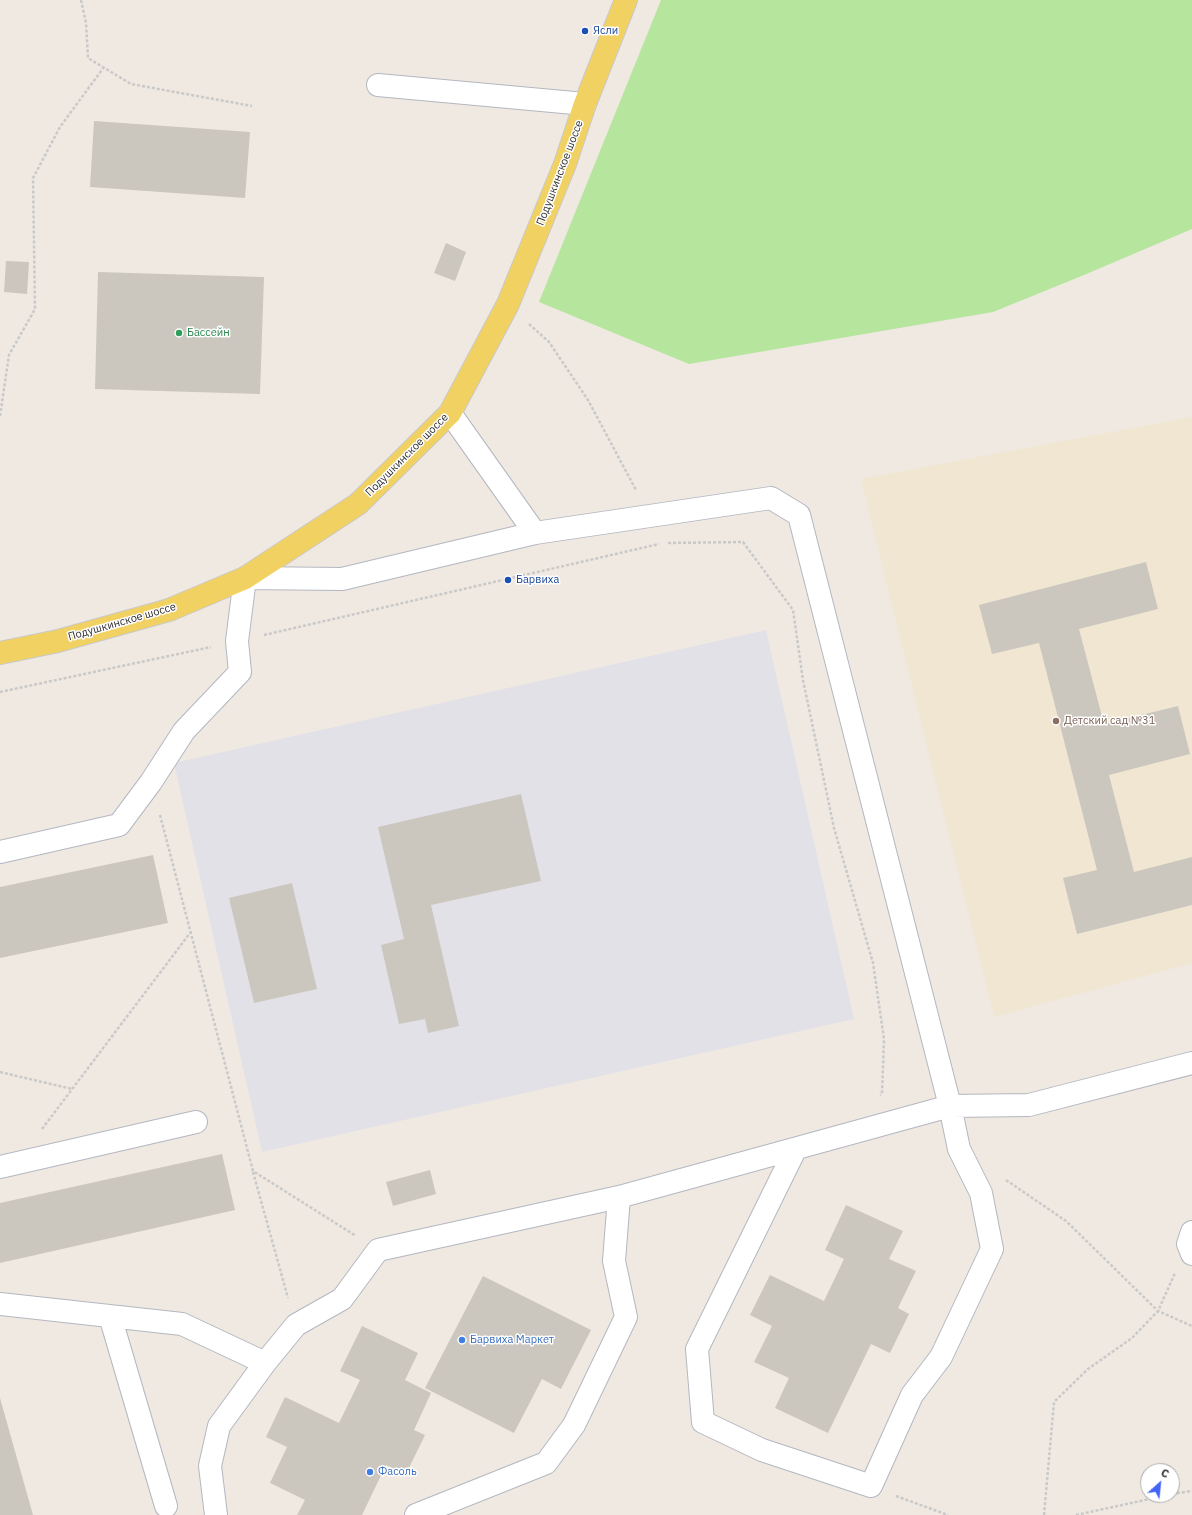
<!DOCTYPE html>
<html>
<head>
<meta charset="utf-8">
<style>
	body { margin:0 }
	#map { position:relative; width:1192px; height:1515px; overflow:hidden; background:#efe9e1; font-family:"IBM Plex Sans",sans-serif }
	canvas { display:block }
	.north { position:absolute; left:1140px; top:1463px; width:40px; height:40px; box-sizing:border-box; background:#fff; border:1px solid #ababab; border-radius:50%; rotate:27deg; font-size:11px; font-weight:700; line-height:16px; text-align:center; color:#2e2e2e }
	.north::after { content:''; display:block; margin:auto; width:14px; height:18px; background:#4264fb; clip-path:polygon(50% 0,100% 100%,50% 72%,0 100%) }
</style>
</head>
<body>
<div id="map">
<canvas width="1192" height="1515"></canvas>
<div class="north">С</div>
</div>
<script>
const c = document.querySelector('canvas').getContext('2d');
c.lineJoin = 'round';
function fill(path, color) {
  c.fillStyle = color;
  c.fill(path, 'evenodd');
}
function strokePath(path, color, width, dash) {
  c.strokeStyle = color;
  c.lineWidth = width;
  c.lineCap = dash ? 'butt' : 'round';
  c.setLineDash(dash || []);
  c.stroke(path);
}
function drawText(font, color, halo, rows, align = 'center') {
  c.font = font + ' "IBM Plex Sans",sans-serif';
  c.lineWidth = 3;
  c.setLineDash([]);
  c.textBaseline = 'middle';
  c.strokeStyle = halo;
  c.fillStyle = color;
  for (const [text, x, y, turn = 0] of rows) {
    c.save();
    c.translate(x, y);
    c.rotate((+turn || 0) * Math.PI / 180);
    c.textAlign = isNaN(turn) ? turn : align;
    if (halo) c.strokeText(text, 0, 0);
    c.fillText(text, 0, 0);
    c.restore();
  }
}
const industrial = new Path2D(`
	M766,630l88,389 -592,133 -88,-389z`);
const education = new Path2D(`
	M1192,417v546l-198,54 -133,-538z`);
const green = new Path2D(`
	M661,0h531v229l-108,46 -91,37 -304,52 -150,-62z`);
const building = new Path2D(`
	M94,121l156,11 -5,66 -155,-11z
	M446,243l20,9 -11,29 -21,-8z
	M6,261l23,1 -2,32 -23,-2z
	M98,272l166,5 -4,117 -165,-5z
	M1146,562l12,47 -79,20 25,95 74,-18 12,48 -81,21 25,97 58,-15v48l-115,29 -14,-56 34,-8 -58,-227 -47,11 -13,-49z
	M521,794l20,87 -110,24 28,121 -31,7 -3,-14 -26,5 -18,-79 23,-6 -26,-112z
	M153,855l15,68 -168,35v-71z
	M292,883l25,106 -63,14 -25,-105z
	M222,1154l13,56 -235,53v-60z
	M430,1170l6,24 -43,12 -7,-24z
	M846,1205l57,26 -14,28 27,12 -18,37 11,6 -19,39 -19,-9 -43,89 -53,-25 14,-30 -35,-16 18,-36 -22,-11 20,-40 54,26 20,-42 -19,-9z
	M483,1276l108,54 -30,59 -19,-10 -28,54 -89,-45z
	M362,1326l56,27 -13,27 26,13 -17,37 11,5 -19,39 -20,-9 -24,50h-65l8,-15 -35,-17 17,-36 -21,-10 19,-40 54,26 21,-43 -20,-9z
	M0,1398l33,117h-33z`);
const path = new Path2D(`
	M81,0l5,23 2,35 43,26 121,22
	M529,324l20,18 39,58 48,90
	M0,416l9,-61 26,-46 -2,-131 27,-51 44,-60
	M668,543l75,-1 50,68 10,70 31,148 39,135 11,76 -2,55 -2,1
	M264,635l395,-91
	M0,692l211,-45
	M160,815l93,356 103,65
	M0,1072l72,17
	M42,1129l148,-196
	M253,1172l35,126
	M1006,1180l60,41 92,90 34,15
	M1172,1494l20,-3
	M896,1496l52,19
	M1044,1515l10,-113 34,-33 44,-31 26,-27 17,-38
	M1076,1515l92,-20`);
const minor = new Path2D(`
	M378,85l207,19
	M450,413l85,120
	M0,852l119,-27 32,-43 33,-51 56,-59 -3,-31 8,-63 97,1 193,-46 236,-35 28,17 151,591 9,43 22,44 11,56 -51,108 -29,38 -41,91 -109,-36 -59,-28 -6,-73 98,-199
	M0,1167l196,-45
	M1192,1232l-4,12 4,10
	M0,1304l182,20 83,39
	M110,1316l56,190
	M216,1515l-6,-49 9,-40 46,-63 31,-38 46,-26 36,-49 241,-53 331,-91 79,-1 163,-42
	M416,1515l130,-52 28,-38 52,-108 -12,-56 5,-64`);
const major = new Path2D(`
	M0,653l58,-12 111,-31 76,-32 113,-74 92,-91 58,-109 57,-140 20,-60 41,-104`);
const markers = [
	[585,31,4,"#1a4fb4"],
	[179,333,4,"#2e9e5b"],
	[508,580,4,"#1a4fb4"],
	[1056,721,4,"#8d6e63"],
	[462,1340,4,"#3f7fe0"],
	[370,1472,4,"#3f7fe0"]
];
const transitNames = [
	["Ясли",593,31],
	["Барвиха",516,580]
];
const streetNames = [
	["Подушкинское шоссе",560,173,-69],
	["Подушкинское шоссе",407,455,-45],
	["Подушкинское шоссе",122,622,-16]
];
const leisureNames = [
	["Бассейн",187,333]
];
const educationNames = [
	["Детский сад №31",1064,721]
];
const shopNames = [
	["Барвиха Маркет",470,1340],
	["Фасоль",378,1472]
];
fill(industrial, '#e3e1e8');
fill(education, '#f0e6d1');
fill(green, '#b6e59e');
fill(building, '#cbc7bf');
strokePath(minor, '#b4b7c1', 24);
strokePath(major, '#c9c9c9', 24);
strokePath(path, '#c9c9c9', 2.5, [3, 2]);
strokePath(minor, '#fff', 22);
strokePath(major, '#f2d163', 22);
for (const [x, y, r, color] of markers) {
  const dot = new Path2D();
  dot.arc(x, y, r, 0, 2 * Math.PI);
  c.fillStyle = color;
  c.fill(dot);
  strokePath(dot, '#fff', 1.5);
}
drawText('11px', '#164399', '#fff', transitNames, 'left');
drawText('11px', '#2e2e2e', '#fff', streetNames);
drawText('11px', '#27864d', '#fff', leisureNames, 'left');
drawText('11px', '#785e54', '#fff', educationNames, 'left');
drawText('11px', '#366cbe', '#fff', shopNames, 'left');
</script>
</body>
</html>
